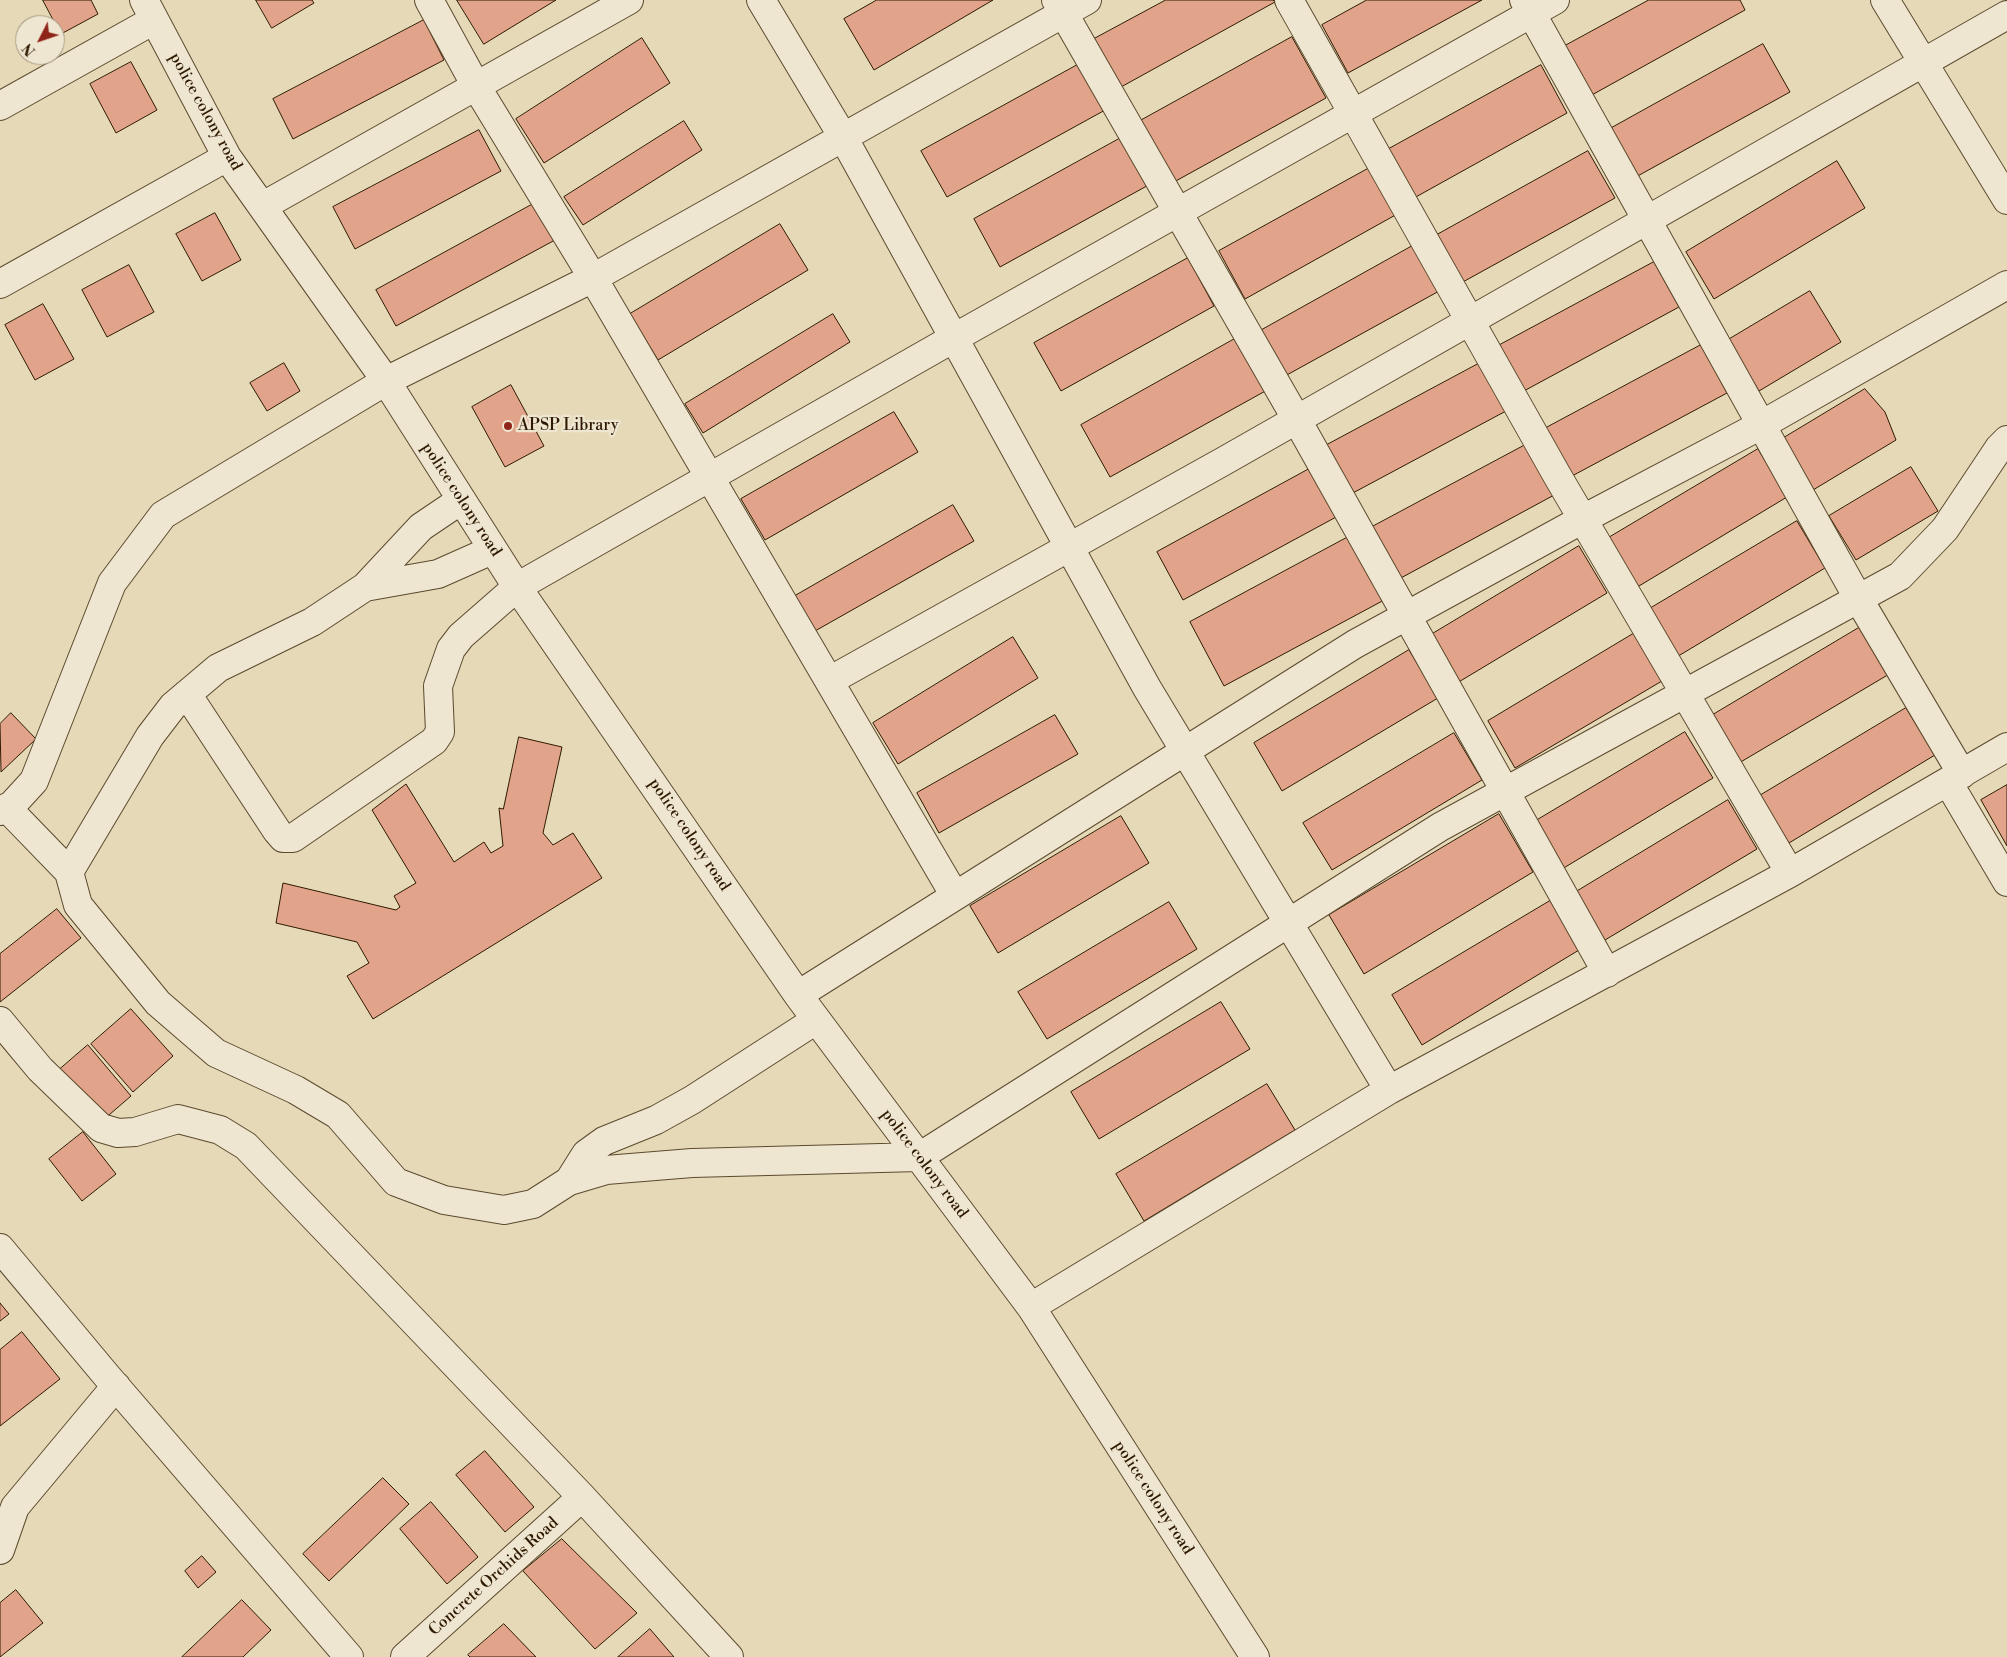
<!DOCTYPE html>
<html>
<head>
<meta charset="utf-8">
<style>
	body { margin:0 }
	#map { position:relative; width:2007px; height:1657px; overflow:hidden; background:#e5d9b8; font-family:"Libre Bodoni",serif }
	canvas { display:block }
	.north { position:absolute; left:15px; top:15px; width:50px; height:50px; box-sizing:border-box; background:#eee6d1; border:1px solid #a2947d; border-radius:50%; rotate:229deg; font-size:14px; font-weight:700; line-height:20px; text-align:center; color:#2f1a00 }
	.north::after { content:''; display:block; margin:auto; width:18px; height:22px; background:#8f2418; clip-path:polygon(50% 0,100% 100%,50% 72%,0 100%) }
</style>
</head>
<body>
<div id="map">
<canvas width="2007" height="1657"></canvas>
<div class="north">N</div>
</div>
<script>
const c = document.querySelector('canvas').getContext('2d');
c.lineJoin = 'round';
function fill(path, color) {
  c.fillStyle = color;
  c.fill(path, 'evenodd');
}
function strokePath(path, color, width, dash) {
  c.strokeStyle = color;
  c.lineWidth = width;
  c.lineCap = dash ? 'butt' : 'round';
  c.setLineDash(dash || []);
  c.stroke(path);
}
function drawText(font, color, halo, rows, align = 'center') {
  c.font = font + ' "Libre Bodoni",serif';
  c.lineWidth = 4.5;
  c.setLineDash([]);
  c.textBaseline = 'middle';
  c.strokeStyle = halo;
  c.fillStyle = color;
  for (const [text, x, y, turn = 0] of rows) {
    c.save();
    c.translate(x, y);
    c.rotate((+turn || 0) * Math.PI / 180);
    c.textAlign = isNaN(turn) ? turn : align;
    if (halo) c.strokeText(text, 0, 0);
    c.fillText(text, 0, 0);
    c.restore();
  }
}
const building = new Path2D(`
	M43,0h48l7,14 -37,20z
	M256,0h56l2,3 -42,25z
	M457,0h99l-72,44z
	M877,0h116l-119,70 -30,-51z
	M1166,0h107l2,2 -154,85 -27,-48z
	M1367,0h115l-134,73 -26,-48z
	M1649,0h91l5,10 -155,86 -27,-49z
	M424,20l20,40 -151,79 -20,-40z
	M1292,37l34,61 -152,84 -34,-61z
	M642,38l28,45 -126,80 -28,-44z
	M1763,44l27,48 -156,86 -26,-48z
	M131,62l26,48 -41,23 -26,-49z
	M1081,63l26,46 -160,88 -26,-46z
	M1541,65l26,48 -153,85 -27,-48z
	M684,121l18,29 -119,75 -19,-28z
	M479,130l22,41 -146,78 -22,-42z
	M1128,134l26,48 -154,85 -26,-48z
	M1588,151l27,47 -154,85 -26,-47z
	M1837,161l28,47 -151,91 -28,-47z
	M1373,166l26,47 -154,86 -26,-48z
	M535,203l20,37 -159,86 -20,-36z
	M215,213l26,47 -39,21 -26,-47z
	M780,224l28,46 -150,90 -28,-46z
	M1416,244l25,46 -156,86 -25,-45z
	M1188,258l26,48 -153,85 -27,-48z
	M1654,262l25,45 -157,85 -24,-46z
	M129,265l25,47 -47,25 -25,-47z
	M1810,291l31,51 -82,49 -31,-51z
	M43,304l31,55 -39,21 -30,-55z
	M833,314l17,28 -147,91 -18,-29z
	M1240,336l29,53 -159,88 -29,-52z
	M1701,345l26,48 -155,83 -26,-48z
	M284,363l16,28 -33,20 -17,-28z
	M1480,363l26,48 -155,83 -26,-48z
	M511,385l33,61 -39,21 -33,-60z
	M1865,389l20,23 11,28 -83,50 -31,-51z
	M894,412l24,40 -153,88 -24,-41z
	M1529,443l27,51 -157,85 -27,-52z
	M1758,449l29,48 -153,92 -29,-49z
	M1911,467l27,44 -82,49 -27,-44z
	M1311,468l27,48 -155,84 -26,-48z
	M953,505l21,36 -159,90 -20,-35z
	M1797,521l28,47 -150,90 -29,-47z
	M1352,535l34,64 -162,87 -34,-64z
	M1579,546l28,47 -150,90 -28,-47z
	M1862,626l29,47 -152,90 -28,-47z
	M1638,631l29,47 -152,90 -27,-47z
	M1013,637l25,41 -140,86 -25,-41z
	M1409,650l29,48 -156,93 -28,-48z
	M1906,708l29,47 -151,91 -28,-48z
	M11,713l25,26 -35,33 -1,-48z
	M1055,715l23,39 -139,79 -22,-40z
	M1685,732l28,46 -151,91 -28,-47z
	M1454,733l28,47 -150,90 -29,-47z
	M519,737l43,10 -19,86 10,12 20,-12 29,45 -229,141 -26,-43 22,-13 -12,-21 -81,-19 7,-40 113,27 4,-3 -6,-11 22,-13 -44,-73 34,-26 48,78 30,-20 7,11 12,-7 -4,-38 4,1z
	M2007,785v61l-26,-46z
	M1728,800l29,49 -157,94 -29,-48z
	M1499,814l34,58 -169,102 -35,-59z
	M1121,816l28,47 -151,90 -28,-47z
	M1555,898l29,49 -162,98 -30,-50z
	M1169,902l28,47 -150,90 -29,-47z
	M57,909l24,29 -81,64v-48z
	M1221,1002l29,47 -151,90 -28,-47z
	M131,1009l42,47 -40,36 -42,-48z
	M88,1045l43,51 -29,25 -43,-51z
	M1267,1084l28,46 -151,91 -28,-47z
	M83,1132l33,42 -34,27 -33,-42z
	M0,1303l9,11 -9,7z
	M22,1332l38,47 -60,47v-76z
	M485,1451l49,56 -29,25 -49,-57z
	M383,1478l26,26 -80,77 -26,-27z
	M431,1502l47,55 -31,27 -47,-55z
	M562,1539l75,74 -42,36 -72,-78z
	M202,1556l14,16 -18,16 -13,-17z
	M16,1590l27,33 -43,34v-54z
	M242,1600l29,30 -28,27h-61z
	M504,1624l32,33h-66l-2,-2z
	M650,1629l24,28h-56z`);
const minor = new Path2D(`
	M144,0l83,157 159,224 131,206 281,408 233,312 224,350
	M429,0l47,86 117,192 362,618
	M761,0l82,137 304,551 242,402
	M1056,0l241,420 310,553
	M1289,0l269,477 232,396
	M1524,0l334,598 104,176
	M1885,0l122,200
	M0,106l154,-86
	M263,206l366,-206
	M0,284l227,-127
	M365,587l73,-13 54,-24
	M829,681l395,-220 783,-446
	M187,694l90,137 6,7h10l141,-97 6,-9 -2,-46 13,-37 10,-13 56,-49 437,-249 601,-338
	M1948,782l59,100
	M7,808l62,64 9,33 80,98 58,50 80,37 42,25 58,67 48,18 60,10 29,-6 36,-23 37,-11 86,-7 227,-6 521,-330 460,-251 45,-47 54,-81 8,-8
	M0,811l12,-6 22,-24 78,-198 51,-68 223,-134 207,-103 494,-278
	M69,872l81,-136 23,-30 45,-38 94,-46 53,-35 56,-60 40,-27
	M798,995l557,-351 228,-125 180,-95 244,-139
	M0,1021l40,48 61,59 17,5 17,-1 43,-13 42,11 26,16 336,351 147,160
	M569,1181l17,-27 18,-13 52,-21 36,-20 124,-80
	M0,1248l106,127 243,282
	M1031,1307l358,-217 401,-217 217,-126
	M0,1550l15,-43 101,-121
	M405,1657l177,-160`);
const markers = [
	[508,426,5,"#8f2418"]
];
const streetNames = [
	["police colony road",205,112,61],
	["police colony road",461,500,57],
	["police colony road",689,835,56],
	["police colony road",924,1164,53],
	["police colony road",1153,1498,57],
	["Concrete Orchids Road",494,1577,-42]
];
const poiNames = [
	["APSP Library",518,426]
];
fill(building, '#e1a389');
strokePath(building, '#2f1a00', 1);
strokePath(minor, '#5c4a2e', 30);
strokePath(minor, '#eee6d1', 28);
for (const [x, y, r, color] of markers) {
  const dot = new Path2D();
  dot.arc(x, y, r, 0, 2 * Math.PI);
  c.fillStyle = color;
  c.fill(dot);
  strokePath(dot, '#eee6d1', 2);
}
drawText('16px', '#2f1a00', '#eee6d1', streetNames);
drawText('16px', '#2f1a00', '#eee6d1', poiNames, 'left');
</script>
</body>
</html>
